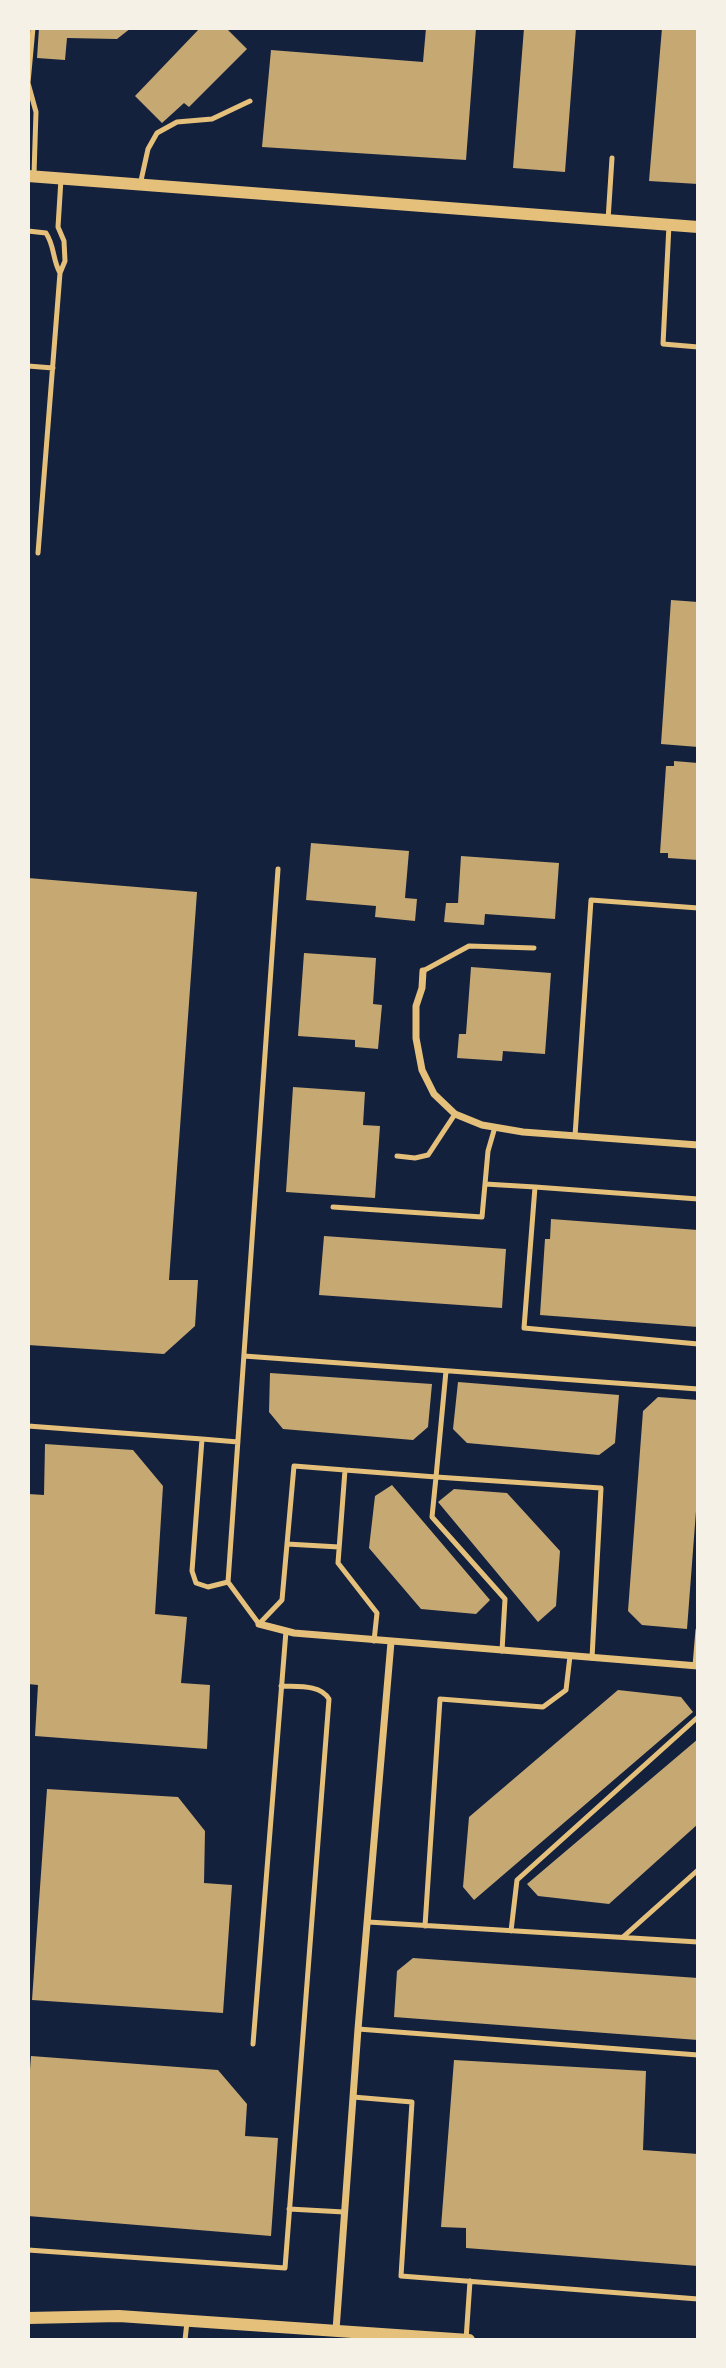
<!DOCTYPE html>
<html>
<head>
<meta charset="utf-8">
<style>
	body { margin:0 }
	#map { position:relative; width:726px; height:2368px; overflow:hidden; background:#14213d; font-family:Rubik,sans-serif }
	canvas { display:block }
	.frame { position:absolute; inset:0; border:30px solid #f6f1e7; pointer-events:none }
</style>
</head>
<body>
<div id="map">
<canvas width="726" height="2368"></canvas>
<div class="frame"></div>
</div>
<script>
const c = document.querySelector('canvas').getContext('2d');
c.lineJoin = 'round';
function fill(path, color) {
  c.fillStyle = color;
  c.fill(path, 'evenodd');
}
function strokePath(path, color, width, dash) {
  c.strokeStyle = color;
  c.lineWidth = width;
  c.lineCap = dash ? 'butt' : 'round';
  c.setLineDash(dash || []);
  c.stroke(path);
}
const building = new Path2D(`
	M39,28h92l-14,11 -50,-1 -2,22 -28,-2z
	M200,28h26l21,21 -58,58 -5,-4 -22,20 -27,-27z
	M426,28h50l-10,132 -204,-13 9,-97 152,12z
	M524,28h52l-11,144 -52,-4z
	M662,28h36v156l-49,-3z
	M671,600l27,2v145l-37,-3z
	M674,761l24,2v97l-30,-2v-5h-8l6,-87h8z
	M311,843l98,8 -4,47 12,1 -2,22 -40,-4 1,-11 -70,-6z
	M461,856l98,7 -4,56 -70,-5 -1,11 -40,-3 2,-19h12z
	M28,878l169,14 -28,388h29l-3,46 -31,28 -136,-9z
	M304,953l72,5 -3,46 9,1 -4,44 -23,-2v-7l-57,-4z
	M471,967l80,6 -6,81 -42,-3 -1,10 -45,-3 2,-24h7z
	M293,1087l72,5 -2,33 17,1 -5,72 -89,-6z
	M551,1219l147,11v97l-158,-12 5,-76h5z
	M324,1236l182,13 -4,59 -183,-13z
	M270,1373l162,11 -4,43 -15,13 -130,-11 -14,-17z
	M458,1382l161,13 -4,48 -16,12 -132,-12 -14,-14z
	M658,1397l40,3v85l-11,144 -45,-4 -14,-14 15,-200z
	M45,1444l88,6 30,36 -8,128 32,3 -6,66 29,2 -3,64 -172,-13 3,-51 -10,-1v-190l16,1z
	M392,1485l98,115 -14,14 -55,-5 -52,-61 6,-52z
	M454,1489l53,4 53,58 -4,55 -18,16 -100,-120z
	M618,1690l63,7 12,15 -219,188 -11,-13 6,-70z
	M698,1739v85l-89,80 -71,-8 -11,-12z
	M47,1789l131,8 27,34 -1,52 28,2 -9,128 -191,-13z
	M413,1958l285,20v62l-304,-23 3,-46z
	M31,2056l187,14 29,34 -2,32 33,2 -7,98 -243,-20v-120z
	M454,2060l192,11 -3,79 55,4v112l-232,-18v-20l-25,-1z`);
const service = new Path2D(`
	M33,28l-5,55 8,29 -2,62
	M140,185l8,-36 9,-16 20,-11 35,-3 38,-18
	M608,220l4,-62
	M669,225l-6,119 35,3
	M28,231l18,2c9,14 6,25 14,40
	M28,366l25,2
	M38,553l22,-280 5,-12 -1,-20 -6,-14 3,-48
	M278,869l-50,713 31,42 23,-24 5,-56
	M423,971l46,-25 65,2
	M575,1136l16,-236 107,8
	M397,1156l18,2 13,-3 27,-41
	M485,1184l50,3
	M698,1199l-163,-12 -11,141 174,16
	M333,1207l149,10 6,-66 7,-24
	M244,1356l454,33
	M28,1426l174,13
	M339,1547l-52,-3 7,-78 51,4
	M228,1582l-20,5 -12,-4 -4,-12 10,-132 36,3
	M374,1641l3,-28 -39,-50 7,-93 91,7 10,-106
	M502,1651l3,-52 -73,-82 4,-40 165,11 -9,170
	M695,1666l3,-36
	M368,1922l330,20
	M425,1926l15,-227 103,8 23,-17 4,-34
	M511,1931l6,-51 181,-163
	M623,1937l75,-67
	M358,2029l340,26
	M253,2044l33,-413
	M353,2097l59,5 -11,174 297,23
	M289,2209l55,3
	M28,2250l257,18 44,-569c-9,-15 -32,-12 -48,-13
	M185,2340l2,-18
	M466,2340l4,-59`);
const minor = new Path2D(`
	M423,971l-1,17 -6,18v32l6,32 12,24 21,20 27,11 41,7 175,13
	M259,1624l35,9 404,33
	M336,2330l22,-301 33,-387`);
const tertiary = new Path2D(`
	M28,176l670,51
	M28,2318l91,-2 350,24`);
fill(building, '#c6a872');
strokePath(service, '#e5c07b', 5);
strokePath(minor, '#e5c07b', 7);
strokePath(tertiary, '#e5c07b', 12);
</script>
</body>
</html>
